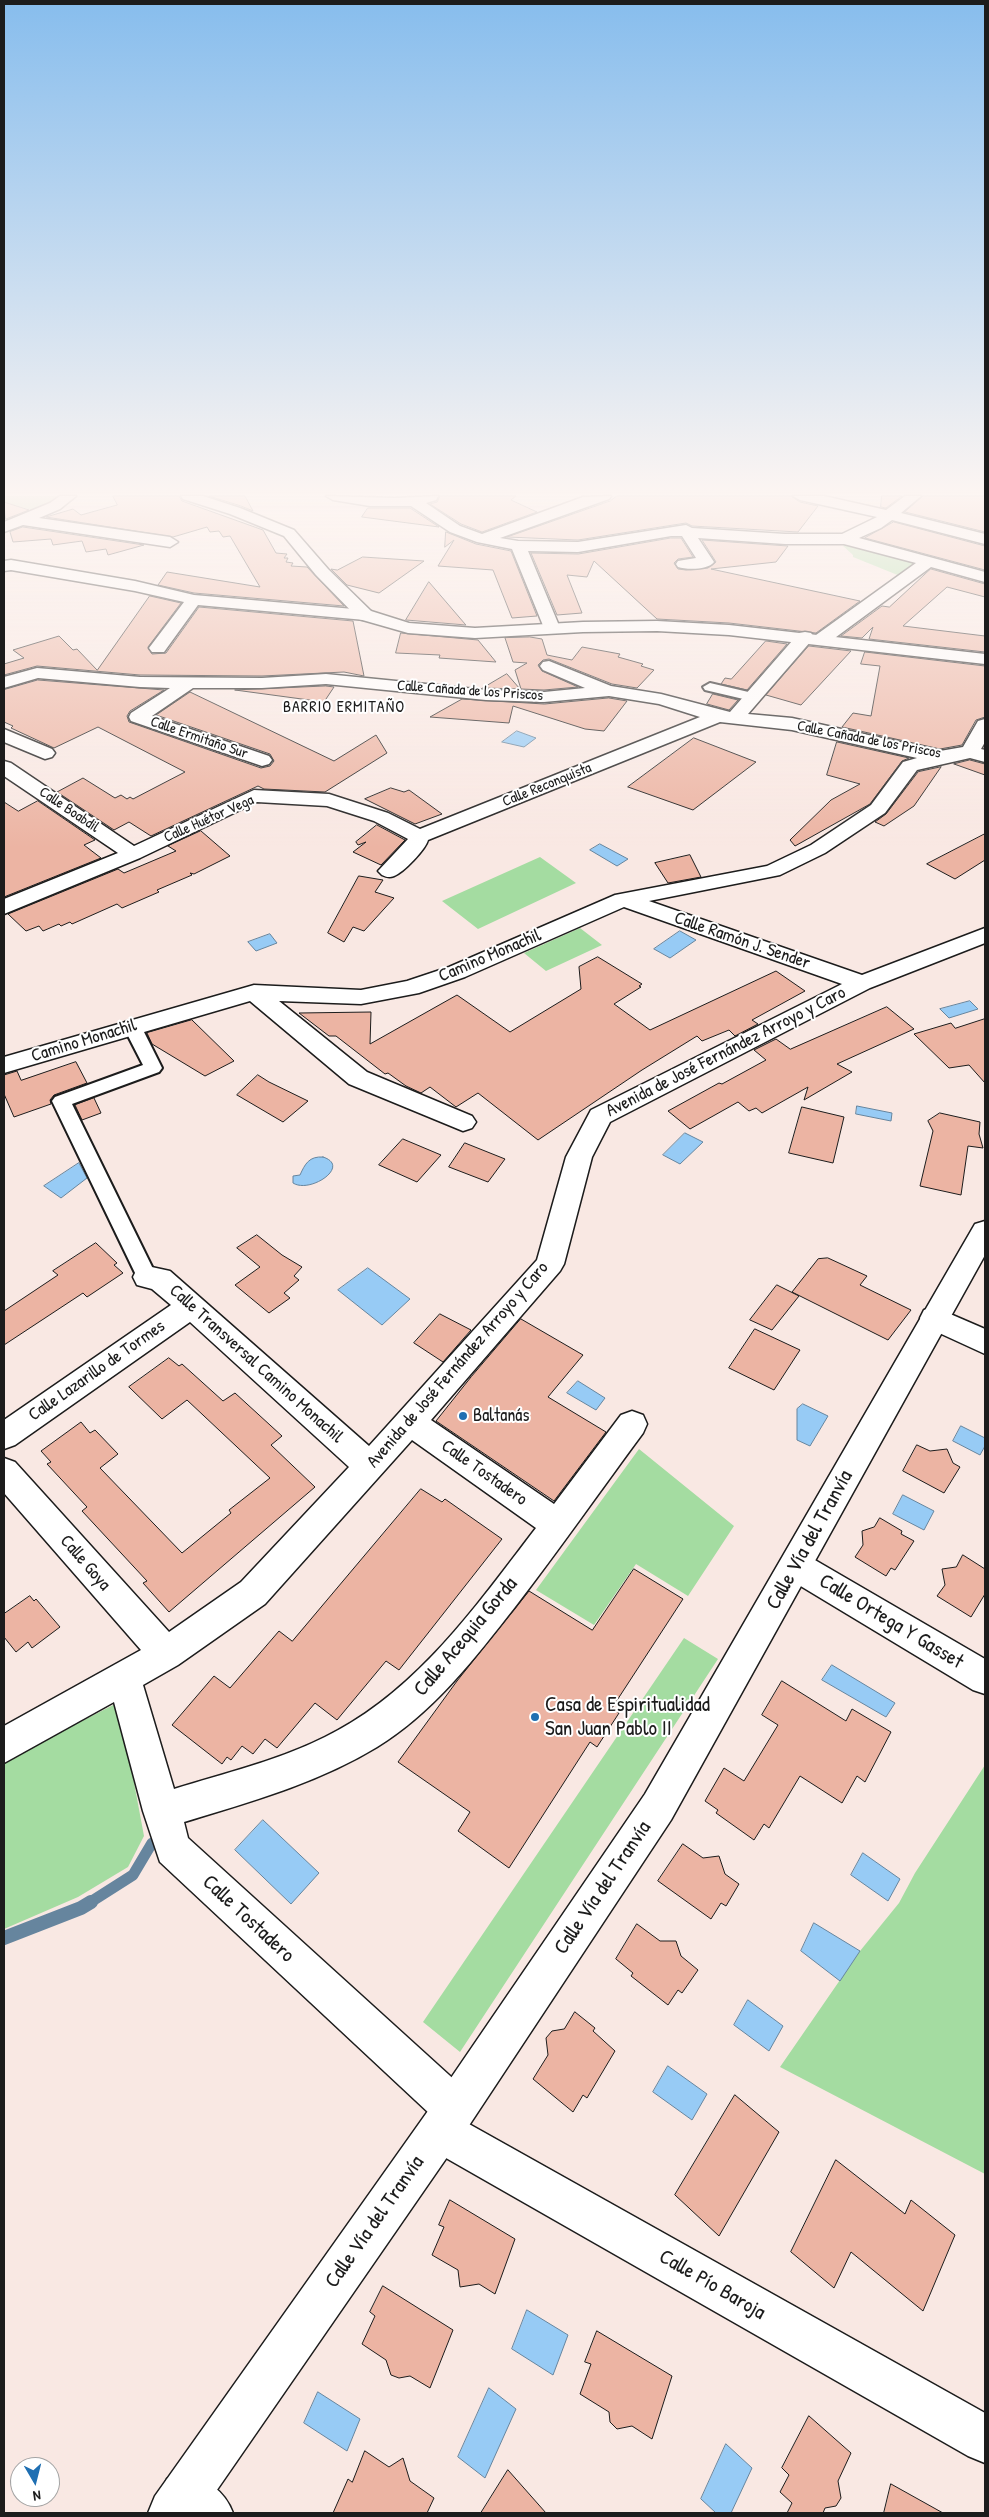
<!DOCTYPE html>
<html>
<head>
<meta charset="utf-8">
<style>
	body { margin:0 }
	#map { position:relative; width:989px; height:2517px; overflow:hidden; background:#f9e8e3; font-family:"Patrick Hand",sans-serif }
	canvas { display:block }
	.frame { position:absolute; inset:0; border:5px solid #1c1c1c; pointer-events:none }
	.north { position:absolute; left:10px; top:2457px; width:50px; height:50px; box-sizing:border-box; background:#fff; border:1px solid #a4a4a4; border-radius:50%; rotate:172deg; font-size:14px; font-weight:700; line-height:20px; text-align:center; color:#1c1c1c }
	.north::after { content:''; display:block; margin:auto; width:18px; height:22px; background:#1f6fb2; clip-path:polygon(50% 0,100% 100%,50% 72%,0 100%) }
</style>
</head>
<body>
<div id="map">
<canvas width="989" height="2517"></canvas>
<div class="frame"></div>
<div class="north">N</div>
</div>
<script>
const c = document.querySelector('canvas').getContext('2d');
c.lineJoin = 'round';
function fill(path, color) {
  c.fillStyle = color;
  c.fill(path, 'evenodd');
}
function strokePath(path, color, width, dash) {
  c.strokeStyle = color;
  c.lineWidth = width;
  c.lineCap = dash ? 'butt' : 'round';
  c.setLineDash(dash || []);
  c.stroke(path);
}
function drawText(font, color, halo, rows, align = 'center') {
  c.font = font + ' "Patrick Hand",sans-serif';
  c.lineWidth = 4;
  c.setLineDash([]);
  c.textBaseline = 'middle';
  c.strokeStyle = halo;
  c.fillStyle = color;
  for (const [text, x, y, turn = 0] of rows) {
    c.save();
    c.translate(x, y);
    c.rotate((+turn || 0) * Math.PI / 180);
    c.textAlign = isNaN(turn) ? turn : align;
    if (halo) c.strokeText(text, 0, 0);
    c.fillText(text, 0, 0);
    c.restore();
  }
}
const green = new Path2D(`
	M4,496h56l-25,15 -31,-9z
	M845,543l75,19 -20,14 -47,-19v-2l-10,-9z
	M540,857l36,26 -98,46 -36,-28z
	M580,928l22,17 -56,26 -22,-18z
	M639,1449l95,77 -46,70 -52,-32 -42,61 -58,-35z
	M684,1638l34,21 -258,393 -37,-30z
	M119,1702l25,134 -16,31 -50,30 -74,32v-168z
	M985,1765v409l-205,-107 80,-116 39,-48 16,-30z`);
const water = new Path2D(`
	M517,731l19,7 -12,9 -22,-5z
	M600,844l28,15 -11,7 -27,-16z
	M680,931l16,9 -26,18 -16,-9z
	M270,934l7,9 -21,8 -8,-9z
	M970,1001l8,8 -29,9 -9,-9z
	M857,1106l35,7 -1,8 -35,-7z
	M685,1133l18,9 -23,22 -17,-9z
	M323,1157c29,9 -13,37 -30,26v-7l7,-1c5,-11 9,-19 23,-18z
	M79,1163l8,15 -26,20 -17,-12z
	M368,1268l42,31 -28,26 -44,-35z
	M578,1381l27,17 -9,12 -29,-17z
	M803,1404l25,12 -18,30 -13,-6v-31z
	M961,1426l24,12v8l-5,9 -27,-14z
	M903,1495l31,16 -10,19 -31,-16z
	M832,1665l63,38 -9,14 -64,-37z
	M263,1820l56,53 -28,31 -56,-54z
	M863,1853l37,26 -12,22 -37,-26z
	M814,1923l46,28 -20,30 -39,-30z
	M748,2000l35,26 -14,25 -35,-26z
	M668,2066l39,28 -15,26 -39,-28z
	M527,2310l41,25 -15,40 -41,-26z
	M489,2388l27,21 -31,69 -27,-21z
	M318,2392l42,27 -13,32 -43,-28z
	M726,2444l26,24 -21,45h-15l-15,-14z`);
const streamFar1 = new Path2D(`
	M89,1903l44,-28 19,-32`);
const stream = new Path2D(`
	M4,1938l77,-30 10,-6`);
const building = new Path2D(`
	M113,496h66l3,5 81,29 13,23 11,1 -3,4h4l-2,4 7,1 -2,3 16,1 37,39 -150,-13 -36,-8 9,-13 93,15 -30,-51 -7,1 -4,-6 -9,1 -3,-5 -34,10 -127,-20 27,-8 8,6 36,-10z
	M209,496h36l8,15 -12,-5z
	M440,496h76l-5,4 26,12 -55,20 -21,-8 -31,-20 7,-2z
	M617,496h174l9,6 18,4 -20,26 -106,-6 -6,-3 -108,17 -71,-3 103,-36z
	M882,496h20l-16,12 -5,-1z
	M923,496h62v36l-80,-20z
	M4,502l25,8 -23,9z
	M368,508h42l29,19 -77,-10z
	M894,522l91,24v24l-120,-32z
	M23,527l121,18 -36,10 -2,-6 -20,3 -4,-11 -29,4 -2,-6 -38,3 -3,-10z
	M446,532l30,12 35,7 26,65 -25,2 -19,-48 -55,-4 16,-26 -9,7z
	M671,538h10l12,19 -15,2 -4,4 4,6 8,1 22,-2 8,-6 -14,-22 86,6 -12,16 -65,7 149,32 -44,32 -87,-10 -72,-4 -63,-58 -7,16 -20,-2 15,38 -25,2 -26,-62 47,1z
	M363,557l61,4 -45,32 -32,-8 -16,-16 6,1z
	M931,569l54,15v13l-38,-10 -44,39 82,10v16l-116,-13 4,-12 -11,11 -21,-2 41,-30 7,1z
	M429,582l36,42 1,1 -60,-5z
	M150,596l31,7 -33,44 4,7 14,-1 33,-46 154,14 11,55 -20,-4 -82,4 -122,-1 -103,-9 -33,9v-11l20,-6 -11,-8 46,-14 14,14 4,-1 20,21z
	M401,633l77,7 18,22 -57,-4 1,-3 -44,-2z
	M530,637l12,2 5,16 25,5 10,-13 38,7 -2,3 25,7 -2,2 13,4 -17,18 -25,-4 -63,-25 -6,1 -5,5 4,6 36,16 -34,3 -23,-1 -6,-19 12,-7 -14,-1 -8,-24z
	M766,641l21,3 -40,46 -26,-6 4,-6 6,1z
	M809,646l42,5 -50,54 -35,-10z
	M865,652l120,14v51l-9,3 -14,25 -22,4 -98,-22 11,-14 18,3 9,-50 -19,-2z
	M507,674l13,15 -37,-1z
	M38,680l126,10 -34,21 -3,5 2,6 132,46 9,-2 4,-5 -4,-7 -114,-39 34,-23 144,69 42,-26 11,18 -62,39 -61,-3 -6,-3 -107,50 -22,-14 -15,8 -57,-38 26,-14 32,20 6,-3 6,4 3,-2 3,2 52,-27 -87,-45 -44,21 -43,-20 2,-2 -9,-4v-32z
	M326,686l8,1 -10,15 -89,-12z
	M713,694l25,6 -9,10 -22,-6z
	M609,698l18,3 -23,30 -19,-2 -72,-23 -4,17 -79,-6 32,-18 82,5z
	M694,738l62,24 -63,48 -65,-23z
	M837,742l72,16 -7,3 -32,43 -75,42 -5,-6 41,-40 29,-16 -33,-9z
	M970,760l15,4v11l-31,-11z
	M941,767l-27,39 -30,20 -9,-4 11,-8 32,-42z
	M391,788l13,4 5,-2 33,24 -27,10 -50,-25z
	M38,801l57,39 -11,5 17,13 -97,39v-95l14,9z
	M377,825l28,15 -24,25 -28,-13 13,-10 -8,3 -2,-3z
	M201,831l29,25 -36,18 -4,-1 2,2 -35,15 2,2 -37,16 -5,-4 -45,20 -2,-2 -9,4 -2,-2 -16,7 -4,-5 -13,5 -18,-17 110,-45 6,4 52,-22 -8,-5z
	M985,834v26l-30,19 -28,-15z
	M690,855l11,22 -33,6 -13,-20z
	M359,876l24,4 -8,12 19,6 -30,33 -11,-4 -9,15 -16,-9z
	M598,957l44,27 -3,2 2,1 -27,17 36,26 126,-59 29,20 -53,29 6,4 -23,12 -6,-6 -27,11 -5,-5 -55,34 -104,70 -60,-47 -22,14 -26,-20 -9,6 -15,-7 -18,-13 -3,1 -49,-38h-7l-30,-23 72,-1 -1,32 87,-49 53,37 71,-43 -2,-22z
	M887,1007l27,22 -77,35 15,8 -48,28 4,-13 -46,26 -6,-5 -7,3 -11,-9 -48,27 -22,-18 51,-28 3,1 44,-24 -12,-10 22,-11 14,10z
	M985,1019v64l-16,-18 -20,3 -35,-34 37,-11 4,5z
	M192,1020l42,41 -29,15 -53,-32 -5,-11z
	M76,1062l11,21 -33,12 -4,5 1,4 -37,13 -10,-23v-19l13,-4 4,9z
	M258,1075l11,7 39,19 -25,21 -46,-27z
	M94,1098l7,15 -19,7 -7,-15z
	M802,1107l42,10 -11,46 -44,-10z
	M940,1113l40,9 -1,12 4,14 -15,-2 -7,49 -41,-9 13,-55 -5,-10z
	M403,1139l38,16 -24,27 -38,-17z
	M465,1143l40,16 -17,23 -39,-15z
	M257,1235l25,20 20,12 -8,9 5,4 -15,13 6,5 -21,15 -34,-28 25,-18 -23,-19z
	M96,1243l21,20 -3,2 9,8 -36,24 -4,-4 -79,52v-34l54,-36 -5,-4z
	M828,1258l39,18 -7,9 51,25 -23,30 -96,-48 26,-33z
	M777,1285l22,11 -27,34 -22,-10z
	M440,1314l31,16 -28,32 -29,-19z
	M521,1319l62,36 -35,42 58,35 -52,69 -118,-80 35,-44z
	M755,1329l45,21 -26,40 -45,-22z
	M169,1358l10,8 3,-2 41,37 12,-8 47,43 -11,9 44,42 -146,125 -26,-29 4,-2 -65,-70 5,-4 -40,-43 4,-2 -10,-11 40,-29 9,11 5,-3 23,24 -18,14 82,85 49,-40 -2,-3 41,-32 -83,-78 -25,19 -33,-32z
	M917,1445l13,6 17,-2 6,14 7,4 -16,26 -41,-22z
	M421,1489l21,13 3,-3 57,40 -103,131 -13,-9 -49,59 -22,-17 -38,45 -12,-9 -12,15 -11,-8 -11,14 -4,-3 -5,7 -50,-39 42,-49 16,12 49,-57 13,10z
	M880,1518l22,13 -1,3 13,7 -19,29 -4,-2 -5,8 -31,-19 8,-12 -1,-14 12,-4z
	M963,1555l22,14v25l-14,23 -34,-21 8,-11 -3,-16 14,-2z
	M634,1569l49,30 -71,109 7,5 -22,34 -7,-5 -81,126 -51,-37 12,-19 -72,-50 59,-81 72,-90 63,39z
	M30,1596l4,5 2,-2 24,28 -28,21 -4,-6 -12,10 -12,-15v-23z
	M782,1681l64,40 6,-12 39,23 -26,50 -8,-6 -15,27 -42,-27 -31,52 -5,-4 -10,16 -38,-27 2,-3 -13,-9 19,-33 20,13 34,-56 -16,-10z
	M683,1844l20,14 16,-2 6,18 14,10 -13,22 -5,-3 -10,16 -53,-38z
	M637,1924l23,17h16l5,15 17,14 -16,23 -4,-3 -10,15 -37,-29 2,-3 -17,-14z
	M575,2012l20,16 -2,3 22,20 -28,47 -4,-3 -10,17 -40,-33 15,-24 -2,-17 6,-7 12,-2z
	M735,2095l44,37 -60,104 -44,-41z
	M836,2160l69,54 6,-14 44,35 -32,76 -72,-59 -17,36 -43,-36z
	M450,2200l65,39 -20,55 -16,-10 -19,3 -2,-17 -26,-15 12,-28 -5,-2z
	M383,2286l70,44 -23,58 -20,-12 -11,2 -8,-3 -5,-15 -24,-16 13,-28 -5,-4z
	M597,2331l75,45 -20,63 -20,-13 -15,3 -7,-7 -1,-10 -29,-18 11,-30 -6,-2z
	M809,2416l42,37 -13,28 3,17 -5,8 -11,2 -2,5h-36l5,-10 -12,-11 9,-17 -7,-7z
	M365,2451l24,16 14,-9 7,23 24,17 -7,15h-94l15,-34 4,3z
	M508,2470l38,43h-65z
	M891,2484l52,29h-59z`);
const pedestrian = new Path2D(`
	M710,683l47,11 2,3 -7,4 -47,-11 -2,-3z
	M132,1020l6,2 3,4 21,42 -3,4 -87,32 85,173 -3,6 -7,2 -7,-2 -3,-6 -85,-176 3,-4 88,-32 -20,-39 3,-4z`);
const minor = new Path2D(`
	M60,496h16l-16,13 -21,9 131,19 8,5 -8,5 -147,-22 -19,7v-10l46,-19z
	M326,496l69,2 43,-2 -2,4 -10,3 34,23 22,8 101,-37 28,-1 -2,3 -109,39 18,3 60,1 108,-17 6,3 93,6h57l35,-17 -77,-17 -7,-4h31l62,14 19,-14h16l-20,17 84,21v10l-93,-24 -11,8 -22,10 126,34v10l-54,-15 -103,76h-12l-3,-4 3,-4 100,-72 -72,-19h-59l-87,-6 16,24c-6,8 -27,8 -36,5l-2,-3 2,-3 18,-3 -14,-22h-11l-93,16 -50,-1 32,77 -2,4h-12l-2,-4 -32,-79 -35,-7 -27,-10 -39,-26h-41l-37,-6z
	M11,560l124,21 59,14 171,15 6,1 2,4 -2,4 -6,1 -167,-15 -34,47h-12l-3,-4 35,-46 -49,-11 -124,-21 -7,1v-10z
	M805,632l6,1 3,4 -3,4 -63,73 44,4 148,33 23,-4 15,-26 7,-2v23l-4,7 4,1v12l-15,-4 -53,12 -32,43 -60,40 -45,22 -131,26 213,74 123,-47v15l-115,45 -260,134 -18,35 -28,107 -4,7 -129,149 123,84 67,-89 11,-4 11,4 4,9 -4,9c-43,58 -84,117 -128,174 -40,51 -81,105 -138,140 -59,36 -127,55 -193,75l4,16 282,256 6,15 -7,15 516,289v50l-17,-7 -543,-310 -6,-15 6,-15 5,-2 -270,-252 -17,-51 -29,-109 -110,61v-37l137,-76 -137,-157v-35l11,4 154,170 72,-50 108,-115 -159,-145 -175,123 -11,4v-29l167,-115 -19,-16 -15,-4 -4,-8 4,-8 10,-3 23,5 199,175 168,-186 29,-103 25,-47 251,-126 -218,-77 -159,70 -46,16 -58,11 -82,-3 88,71 105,44 4,6 -4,6 -9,3 -114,-47 -99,-83 -246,72v-16l250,-72 107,5 46,-9 42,-14 166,-72 152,-29 44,-21 60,-40 32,-43 14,-4 -125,-28 -72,-8 -292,118c-2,9 -25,33 -34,36 -5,2 -8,1 -12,-1l-4,-4 30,-32 -34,-18 -47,-15 -70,-4 -117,56 -136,56v-15l114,-46 -114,-77v-15l7,2 123,83 120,-56 75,4 59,19 32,16 280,-112 -41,-13 -50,-8 -65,6 -58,-2 -160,-16 -64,4h-69l-41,28 117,40 3,4 -3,4 -7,2 -131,-45 -2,-4 2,-4 39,-25 -30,-1 -102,-9 -34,10v-11l33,-9 103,9 122,1 64,-4 160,16 58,2 41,-4 -42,-18 -3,-4 3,-4 6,-1 62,25 50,8 69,18 69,-79zM412,1440l124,88c-60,78 -120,165 -211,209 -48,24 -100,36 -151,52l-31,-104 35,-20 87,-61z
	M4,729l48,20 3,4 -3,4 -7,2 -41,-17z
	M934,1307l51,22v25l-61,-28 -4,-8 4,-8z
	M796,1551l12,5 177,103v35l-12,-4 -189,-114 -4,-10 4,-10z
	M184,2472c23,9 40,17 49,41h-66l-7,-17 7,-17z`);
const tertiary = new Path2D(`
	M181,496h22l37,12 54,22 34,39 43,42 38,12 66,5 108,-6 74,-1 72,4 256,29v10l-256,-29 -72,-4 -74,1 -108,6 -67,-5 -49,-14 -43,-44 -32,-39 -54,-22 -47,-15z
	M985,1221v34l-314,565 -201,304 -269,389h-53l7,-17 285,-402 205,-300 330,-570z`);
const markers = [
	[463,1416,5,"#1f6fb2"],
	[535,1717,5,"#1f6fb2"]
];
const farStreetnames = [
	["Calle Cañada de los Priscos",470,691,4],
	["Calle Ermitaño Sur",199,738,19],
	["Calle Cañada de los Priscos",869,740,11],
	["Calle Reconquista",547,785,-22],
	["Calle Boabdil",69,810,34],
	["Calle Huétor Vega",209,819,-24]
];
const farNeighbourhoodnames = [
	["BARRIO ERMITAÑO",344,708]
];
const streetNames = [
	["Calle Ramón J. Sender",742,941,19],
	["Camino Monachil",490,956,-23],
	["Camino Monachil",84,1041,-17],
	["Avenida de José Fernández Arroyo y Caro",726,1052,-27],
	["Calle Transversal Camino Monachil",256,1364,42],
	["Avenida de José Fernández Arroyo y Caro",458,1365,-49],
	["Calle Lazarillo de Tormes",97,1371,-35],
	["Calle Tostadero",484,1473,35],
	["Calle Goya",85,1563,49]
];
const poiNames = [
	["Baltanás",473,1416]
];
const nearStreetnames = [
	["Calle Vía del Tranvía",810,1540,-61],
	["Calle Ortega Y Gasset",891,1622,31],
	["Calle Acequia Gorda",466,1637,-50],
	["Calle Vía del Tranvía",603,1888,-56],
	["Calle Tostadero",248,1919,43],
	["Calle Vía del Tranvía",375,2222,-55],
	["Calle Pío Baroja",712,2285,30]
];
const nearPoinames = [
	["Casa de Espiritualidad",545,1705],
	["San Juan Pablo II",545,1729]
];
fill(green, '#a4dca1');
fill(water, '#97cbf5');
strokePath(water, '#66859e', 1);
strokePath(streamFar1, '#66859e', 11);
strokePath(stream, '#66859e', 14);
fill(building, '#ecb4a3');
strokePath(building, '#1c1c1c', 1);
strokePath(pedestrian, '#1c1c1c', 4);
strokePath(minor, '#1c1c1c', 3);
strokePath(tertiary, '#1c1c1c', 3);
fill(pedestrian, '#fff');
fill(minor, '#fff');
fill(tertiary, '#fff');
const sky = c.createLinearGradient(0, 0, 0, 848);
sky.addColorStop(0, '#87bded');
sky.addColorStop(0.58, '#fcf5f2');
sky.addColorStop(1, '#fcf5f200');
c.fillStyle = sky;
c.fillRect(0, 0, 989, 848);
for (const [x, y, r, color] of markers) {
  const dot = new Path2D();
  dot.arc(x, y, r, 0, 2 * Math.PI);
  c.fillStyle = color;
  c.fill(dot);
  strokePath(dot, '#fff', 2);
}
drawText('15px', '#1c1c1c', '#fff', farStreetnames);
c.letterSpacing = '1px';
drawText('16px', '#1c1c1c', '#fff', farNeighbourhoodnames);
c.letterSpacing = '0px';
drawText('18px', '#1c1c1c', '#fff', streetNames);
drawText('18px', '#1c1c1c', '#fff', poiNames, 'left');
drawText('21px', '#1c1c1c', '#fff', nearStreetnames);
drawText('21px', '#1c1c1c', '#fff', nearPoinames, 'left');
</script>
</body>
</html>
